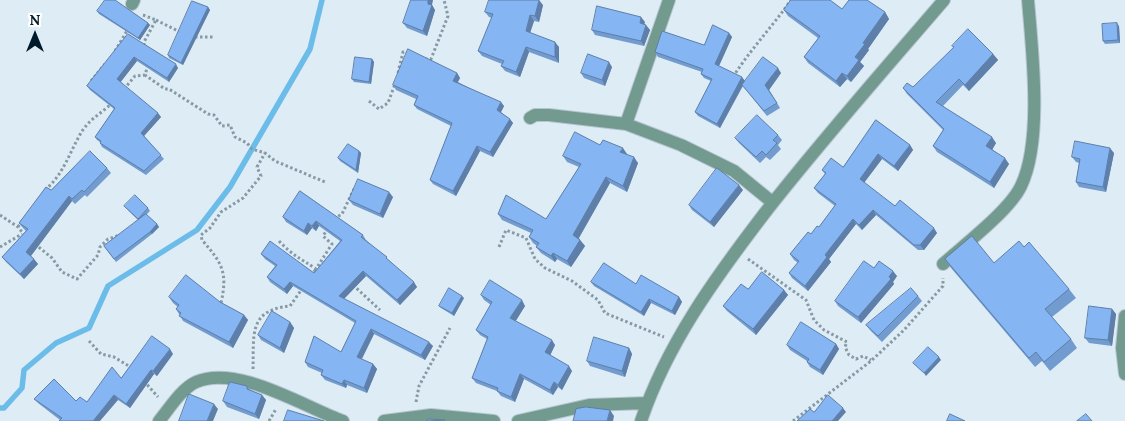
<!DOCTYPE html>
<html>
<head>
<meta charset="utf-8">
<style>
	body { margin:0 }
	#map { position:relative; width:1125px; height:421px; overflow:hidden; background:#deecf5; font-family:Lora,serif }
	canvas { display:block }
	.north { position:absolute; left:10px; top:10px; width:50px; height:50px; -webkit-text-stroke:4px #fff; paint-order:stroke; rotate:0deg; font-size:14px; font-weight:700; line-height:20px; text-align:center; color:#001b2b }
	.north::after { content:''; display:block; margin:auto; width:18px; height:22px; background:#001b2b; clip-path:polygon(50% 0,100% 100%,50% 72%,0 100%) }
</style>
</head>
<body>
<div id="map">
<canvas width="1125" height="421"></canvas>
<div class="north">N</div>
</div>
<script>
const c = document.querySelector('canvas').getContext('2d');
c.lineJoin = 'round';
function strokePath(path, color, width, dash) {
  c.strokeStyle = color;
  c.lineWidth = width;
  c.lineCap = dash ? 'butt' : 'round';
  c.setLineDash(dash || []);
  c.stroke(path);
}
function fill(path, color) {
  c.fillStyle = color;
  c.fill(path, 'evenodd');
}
const stream = new Path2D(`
	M0,408h4l18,-20 2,-18 32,-27 33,-15 19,-42 89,-56 33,-43 80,-138 12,-49`);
const path = new Path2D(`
	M143,15l13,5 -12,22v5
	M156,20l26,13
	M195,37h18
	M115,51l13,-22
	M425,59h6l17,-43 -4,-16
	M148,65l-3,10 20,14h4l39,25 6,1 8,11 8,-1 5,12 12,6 5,6 13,4 10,8 50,21
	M398,73l5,-21 7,2
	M733,77c17,-27 39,-50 58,-77
	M91,81l14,-17
	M124,89l11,-13 10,-1
	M369,101l10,8 9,-6 7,-19
	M45,190c19,-16 24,-37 36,-57 7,-13 21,-20 31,-30
	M0,215l18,12 8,10
	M334,219l8,-5 12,-25
	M18,227l4,-6
	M279,241c14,15 21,17 37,28l16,-25 -9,-8 5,-8
	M35,244l17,14 10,14 15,7 21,-24 2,-8 8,-8 12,-4
	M0,247l22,-13
	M499,247l7,-17 20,8 9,21 10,9 27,13 26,19 7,13 59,24
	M748,259l58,41 8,20 10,10 23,12 -2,5 4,8 7,4 7,-3 8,4
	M311,276l5,-7 5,2
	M353,285l27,25
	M221,303c7,-31 1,-40 -19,-63l-1,-5 9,-7 11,-16 22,-14 18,-22 -4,-9 8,-14
	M89,341l12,13 13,3 18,11
	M253,369c1,-34 -5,-59 37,-63l12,-17
	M144,381l14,16
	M416,402l3,-16 31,-58
	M269,421l7,-12
	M793,421l78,-60 33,-31 39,-44v-8`);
const street = new Path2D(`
	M132,4l2,-4
	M530,118l5,-3h14l77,9 55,21 53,26 38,31
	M626,124l43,-124
	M943,264c21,-19 67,-54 78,-78 22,-45 11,-136 7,-186
	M1125,316l-3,32 3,26
	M159,421c10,-12 22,-32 37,-39 41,-18 108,25 147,39
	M384,421l47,-6 63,6
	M518,421l71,-16 58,-2
	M641,421c26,-77 74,-143 123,-207 57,-73 119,-143 180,-214`);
const wall = new Path2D(`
	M432,5l3,5 -8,26 -20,-8 -4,-5z
	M543,5l-4,17 -5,-1 -4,12 29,14v16l-30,-11 -9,25 -15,-6 -4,-5 1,-2 -20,-8 -4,-5 14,-33 -3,-1 -4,-5z
	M208,7l2,3 -27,55 -14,-7 -1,-3z
	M842,9l43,3 4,7 -21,30 1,1 -9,12 4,4 -13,16 -4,-3 -7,8 -32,-24 -4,-6 14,-19 -30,-22 -4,-6z
	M97,11l51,12 2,2 -10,15 -41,-26z
	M645,22l-1,2 6,6 -6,16 -49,-11 -3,-5z
	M1119,26l1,17 -15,1 -2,-3z
	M729,33l3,4 -13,29 26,15 36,-8 -12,17 11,18 -13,8 -24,-30 -23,42 -22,-12 -3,-4 16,-31 -7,-3 -3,-4 1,-2 -44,-15 -3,-5 49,-7z
	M128,34l50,34 -9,14 -32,-21 -17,21 41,35 -17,19 20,23 -18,16 -44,-28 -2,-4v-1l-3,-2 -2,-3 19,-28 -24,-19 -3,-4z
	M993,54l5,6 -29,31 -6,-6 -20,21 53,37 -4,6 17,15 -15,24 -57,-36 -4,-6 10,-16 -36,-36 -4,-6 10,-1z
	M372,59l2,3 -3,22 -17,-2 -2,-3z
	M612,67l-7,19 -21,-8 -3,-5z
	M457,73l3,5 -2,4 46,24 -3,6 12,11 -20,34 -13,-6 -24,45 -23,-12 -3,-4 21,-54 -34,-17 -3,-4 2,-6 -20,-9 -3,-5z
	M876,120l34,25 3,5 -15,21 -16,-12 -18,24 31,23 42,27 -13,17h-6l-42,-35 -14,15 -6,-6 -27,35 2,3 -23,29 -16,-13 -3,-5 9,-10 -4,-3 -4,-6 21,-20 8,-7 16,-21 -17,-13 -4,-5 11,-14 -3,-4 21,-3z
	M778,135l4,5 -4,5 3,4 -11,11 -4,-3 -6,6 -21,-20 -4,-5z
	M600,145l27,9h-1l12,9 -11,29 -17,-9 -31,55 1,2 5,6 -14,21 -14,-8 -2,3 -14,-9 -5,-6 1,-1 -4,-3 -4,-6 2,-4 -29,-13 -4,-6 48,5 33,-52 -12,-5 -4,-6z
	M359,151l2,2 -3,20 -18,-12 -2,-3z
	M1114,153l-8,39 -27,-5 -3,-5 3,-19 -3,-1 -4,-5z
	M107,168l4,5 -24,24 -2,-2 -10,9 -3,-3 -41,55 7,8 -14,15 -18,-17 -4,-5 24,-26 -3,-3 -4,-5 32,-33z
	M743,190l-29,37 -22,-17 -3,-5z
	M300,191l63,44 3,5 25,22 26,25 -17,18 -34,-29 -22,23 89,47 -8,14 -51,-26 -12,25 11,5 4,5 -10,24 -20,-8 -1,3 -21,-8 -4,-5 1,-2 -14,-6 -3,-5 36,-10 14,-29 -62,-37 -6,8 -17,-12 -3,-5 8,-11 -10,-7 -4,-5 53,19 26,-32 -21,-15 -3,5 -4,-3 -5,7 -21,-13 -3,-5z
	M393,197l-10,21 -30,-13 -4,-5z
	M124,206l24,2 2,3 -4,4 11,9 2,3 -7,7 -36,28 -12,-16 34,-26z
	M1024,247l45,42 7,9 -24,19 19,22 6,9 -27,23 -8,-10 -7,6 -84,-99 -6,-9 49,4z
	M874,268l23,8 -4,6 1,2 -33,39 -23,-17 -3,-5z
	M591,282l45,2 43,13 3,5 -7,13 -24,-12 -7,13 -50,-30z
	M748,289l36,1 4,5 -32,40 -29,-24 -4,-5z
	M481,295l44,11 -10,15 40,24 -5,10 22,16 -10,19 -4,-3 -5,8 -29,-16 -9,23 -14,-6 -4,-5 -21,-8 -4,-5 15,-39 -7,-4 -4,-5 15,-25 -7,-5z
	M918,296l4,5 -40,41 -12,-12 -4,-5z
	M169,297l51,5 24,13 4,5 -15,28 -50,-27 -7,-12 2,-2 -5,-4z
	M464,298l-10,18 -13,-8 -2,-2z
	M1112,309l4,5 -4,32 -23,-3 -4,-5z
	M290,322l4,6 -10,25 -23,-13 -3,-5z
	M836,344l3,5 -16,26 -13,-8 -3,-5v-1l-17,-11 -3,-5z
	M629,348l3,6 -7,23 -35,-11 -3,-5z
	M173,354l-16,22 -3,-2 -24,34 -12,-8 -58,20 -22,-17 -4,-4 53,3 34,-24z
	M247,386l3,4 12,5 4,5 -7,19 -32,-12 -4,-6z`);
const shadedWall = new Path2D(`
	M428,0h5l-1,5 3,5 -8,26 -4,-5z
	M539,0l4,5 -4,17 -4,-6z
	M208,7l2,3 -27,55 -2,-2z
	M885,12l4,7 -21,30 1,1 -9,12 4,4 -13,16 -4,-6 8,-19 8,-14z
	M530,15l4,6 -5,15 -3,-5z
	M641,17l4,5 -2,6 -3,-5z
	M148,23l2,2 -10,15 -2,-2z
	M1117,23l2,3 1,17 -2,-3z
	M646,25l4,5 -6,16 -3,-5z
	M729,33l3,4 -14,31 -3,-4z
	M555,42l4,5v16l-4,-6z
	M526,47l3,5 -9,25 -4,-5z
	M993,54l5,6 -29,31 -4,-6z
	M134,57l3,4 -17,22 -3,-4z
	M372,59l2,3 -3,22 -2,-2z
	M609,62l3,5 -7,19 -3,-6z
	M176,64l2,4 -9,14 -2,-4z
	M778,68l3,5 -12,17 11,18 -15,-23z
	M457,73l3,5 -4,7 -3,-4z
	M842,73l5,6 -7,8 -4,-6z
	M742,77l3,4 -25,47 -3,-4z
	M501,102l3,4 -4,8 -3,-4z
	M158,113l3,4 -18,20 -2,-4z
	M510,119l3,4 -20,34 -3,-5z
	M992,137l4,6 -5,9 -5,-6z
	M910,145l3,5 -15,21 -4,-5z
	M477,146l3,5 -24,45 -3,-5z
	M623,148l4,6 -3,4 -4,-6z
	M1110,148l4,5 -8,39 -3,-5z
	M359,151l2,2 -3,20 -2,-3z
	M878,154l4,5 -19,25 -3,-5z
	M634,157l4,6 -11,29 -4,-6z
	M1005,158l4,6 -15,24 -4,-6z
	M606,177l4,6 -33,58 -4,-6z
	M739,185l4,5 -29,37 -4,-5z
	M389,192l4,5 -10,21 -3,-4z
	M69,196l3,5 -42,56 -4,-5z
	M873,210l3,5 -14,15 -3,-5z
	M853,219l3,5 -27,35 2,3 -23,29 -3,-5 20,-31z
	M316,221l3,5 -3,5 -4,-5z
	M308,223l4,5 -5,7 -3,-4z
	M157,224l2,3 -7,7 -2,-2z
	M934,228l3,5 -13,17 -4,-5z
	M580,240l5,6 -14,21 -4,-6z
	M553,253l4,6 -2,3 -4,-6z
	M34,259l4,5 -14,15 -4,-5z
	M363,271l3,5 -24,25 -3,-5z
	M893,271l4,5 -4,6 1,2 -33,39 -3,-6z
	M290,282l3,4 -6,8 -3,-5z
	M414,282l3,5 -17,18 -3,-5z
	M784,290l4,5 -32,40 -3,-6z
	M462,296l2,2 -10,18 -2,-3z
	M679,297l3,5 -7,13 -3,-4z
	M649,299l2,4 -7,13 -3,-4z
	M522,300l3,6 -11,18 -4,-6z
	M1112,309l4,5 -4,32 -4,-6z
	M244,315l4,5 -15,28 -4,-6z
	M290,322l4,6 -10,25 -4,-5z
	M371,329l3,5 -14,28 -3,-5z
	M552,340l3,5 -6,13 -4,-6z
	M429,342l4,4 -8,14 -4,-5z
	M836,344l3,5 -16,26 -3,-5z
	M629,348l3,6 -7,23 -3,-6z
	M170,349l3,5 -16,22 -4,-5z
	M939,357l2,3 -15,16 -2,-3z
	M373,364l4,5 -10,24 -3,-5z
	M569,366l3,5 -10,19 -4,-5z
	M151,370l3,4 -24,34 -4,-4z
	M520,374l4,5 -9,23 -4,-5z
	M344,380l3,5 -1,3 -4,-4z
	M554,382l4,5 -5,8 -3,-5z
	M114,395l4,5 -18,21h-7z
	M262,395l4,5 -7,19 -4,-5z
	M214,404l4,5 -5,12h-6z
	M843,408l3,4 -8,9h-6z
	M610,410l4,6 -1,5h-6z`);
const building = new Path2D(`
	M105,0h10l33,23 -10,15 -41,-27z
	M411,0h17v4l4,1 -9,26 -20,-8z
	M489,0h50l-4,16 -5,-1 -4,16 29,11v15l-29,-10 -10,25 -15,-6 3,-5 -26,-10 15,-37 -8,-2z
	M791,0h39l12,9 7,-9h18l18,12 -22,31 2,1 -10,13 4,3 -12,16 -5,-3 -6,8 -32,-24 16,-21 -36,-26z
	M192,1l16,6 -27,56 -13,-8z
	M597,6l44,11 -1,6 6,2 -5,16 -49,-11z
	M1117,23l1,17 -15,1 -1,-17z
	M713,25l16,8 -14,31 27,13 -25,47 -22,-12 17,-33 -11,-5 2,-5 -48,-17 7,-21 42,14z
	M968,29l25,25 -28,31 -6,-6 -23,23 56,35 -6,9 19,12 -15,24 -57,-36 11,-17 -41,-41 4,-5 6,4 41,-40 -2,-1z
	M128,34l48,30 -9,14 -33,-21 -17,22 41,34 -17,20 20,22 -17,16 -44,-28 1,-2 -6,-4 20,-29 -28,-22z
	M408,49l49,24 -4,8 48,21 -4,8 13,9 -20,33 -13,-6 -24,45 -23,-11 22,-57 -38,-18 4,-9 -25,-11z
	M588,54l21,8 -7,18 -21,-7z
	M355,57l17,2 -3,23 -17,-3z
	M763,57l15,11 -13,17 12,18 -13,8 -22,-26z
	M757,115l21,20 -5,5 4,3 -11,12 -4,-4 -6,6 -21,-19z
	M876,120l34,25 -16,21 -16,-12 -18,25 35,27 5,-6 34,28 -14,17h-6l-41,-35 -14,15 -6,-6 -28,36 2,2 -22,29 -16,-13 10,-12 -9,-7 18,-22 3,2 6,-8 2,1 17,-23 -22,-16 12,-15 -4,-3 9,-12 12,9z
	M575,132l25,13 3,-5 20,8 -3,4 14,5 -11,29 -17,-9 -33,58 7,5 -13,21 -14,-8 -2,3 -15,-9 3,-4 -10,-6 4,-7 -35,-16 8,-19 40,24 35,-55 -18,-8z
	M1075,141l35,7 -7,39 -27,-5 4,-23 -8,-2z
	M348,144l11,7 -3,19 -18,-12z
	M90,151l17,17 -23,24 -2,-2 -10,9 -3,-3 -43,56 8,7 -14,15 -18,-17 26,-28 -9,-6 27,-36 5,3z
	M717,168l22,17 -29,37 -21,-17z
	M358,179l31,13 -9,22 -31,-14z
	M300,191l63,44 -2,2 26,20 -1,1 28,24 -17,18 -34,-29 -24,25 90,46 -8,13 -50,-26 -14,28 16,7 -9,24 -20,-8 -2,4 -21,-9 2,-5 -18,-8 9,-26 27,16 15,-31 -66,-39 -6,7 -17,-12 10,-12 -16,-11 9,-13 44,32 28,-33 -26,-19 -4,5 -4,-3 -4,8 -21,-14z
	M135,195l13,13 -10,11 -14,-13z
	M146,214l11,10 -7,8 -36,27 -10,-13z
	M972,236l22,27 25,-22 5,6 5,-5 40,47 -24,20 26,30 -27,23 -8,-10 -7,6 -84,-99z
	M864,261l10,7 5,-7 14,10 -4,6 2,2 -33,38 -23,-16z
	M604,263l32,21 5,-9 38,22 -7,14 -23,-12 -8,13 -50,-30z
	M762,272l22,18 -31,39 -30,-23 18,-22 7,5z
	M186,275l34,27 24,13 -15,27 -50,-26 2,-3 -5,-4 3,-4 -10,-8z
	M490,280l32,20 -12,18 42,22 -7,12 24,14 -11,19 -4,-3 -4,8 -30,-16 -9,23 -14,-6 1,-3 -26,-10 16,-41 -12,-7 16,-28 -11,-7z
	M449,288l13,8 -10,17 -13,-7z
	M911,288l7,8 -40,40 -12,-11z
	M1089,306l23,3 -4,31 -23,-2z
	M272,311l18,11 -10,26 -22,-13z
	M801,322l35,22 -16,26 -13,-8 2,-3 -22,-14z
	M152,336l18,13 -17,22 -2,-1 -25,34 -12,-9 -21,26h-34l3,-3 -28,-19 20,-20 22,22 4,-4 7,5 25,-35 9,11z
	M594,337l35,11 -7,23 -35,-10z
	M928,347l11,10 -15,16 -11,-10z
	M230,382l17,4v3l15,6 -7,19 -32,-13z
	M189,394l25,10 -7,17h-28z
	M828,395l15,13 -11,13h-35l13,-12 4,3z
	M586,407l24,3 -3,11h-34l3,-12z
	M288,410l36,11h-40z
	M950,414l15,7h-18z
	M1086,414l6,7h-15z
	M428,419l17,1 -18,1z`);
strokePath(stream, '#6cbcea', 5.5);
strokePath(street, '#b6c6d1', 14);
strokePath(path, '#8699a5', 3, [2.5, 2.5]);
strokePath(street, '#739a8f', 12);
fill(wall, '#729cd0');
fill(shadedWall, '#5d7fa9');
fill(building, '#85b5f2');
strokePath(building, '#5d7fa9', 1);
</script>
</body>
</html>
